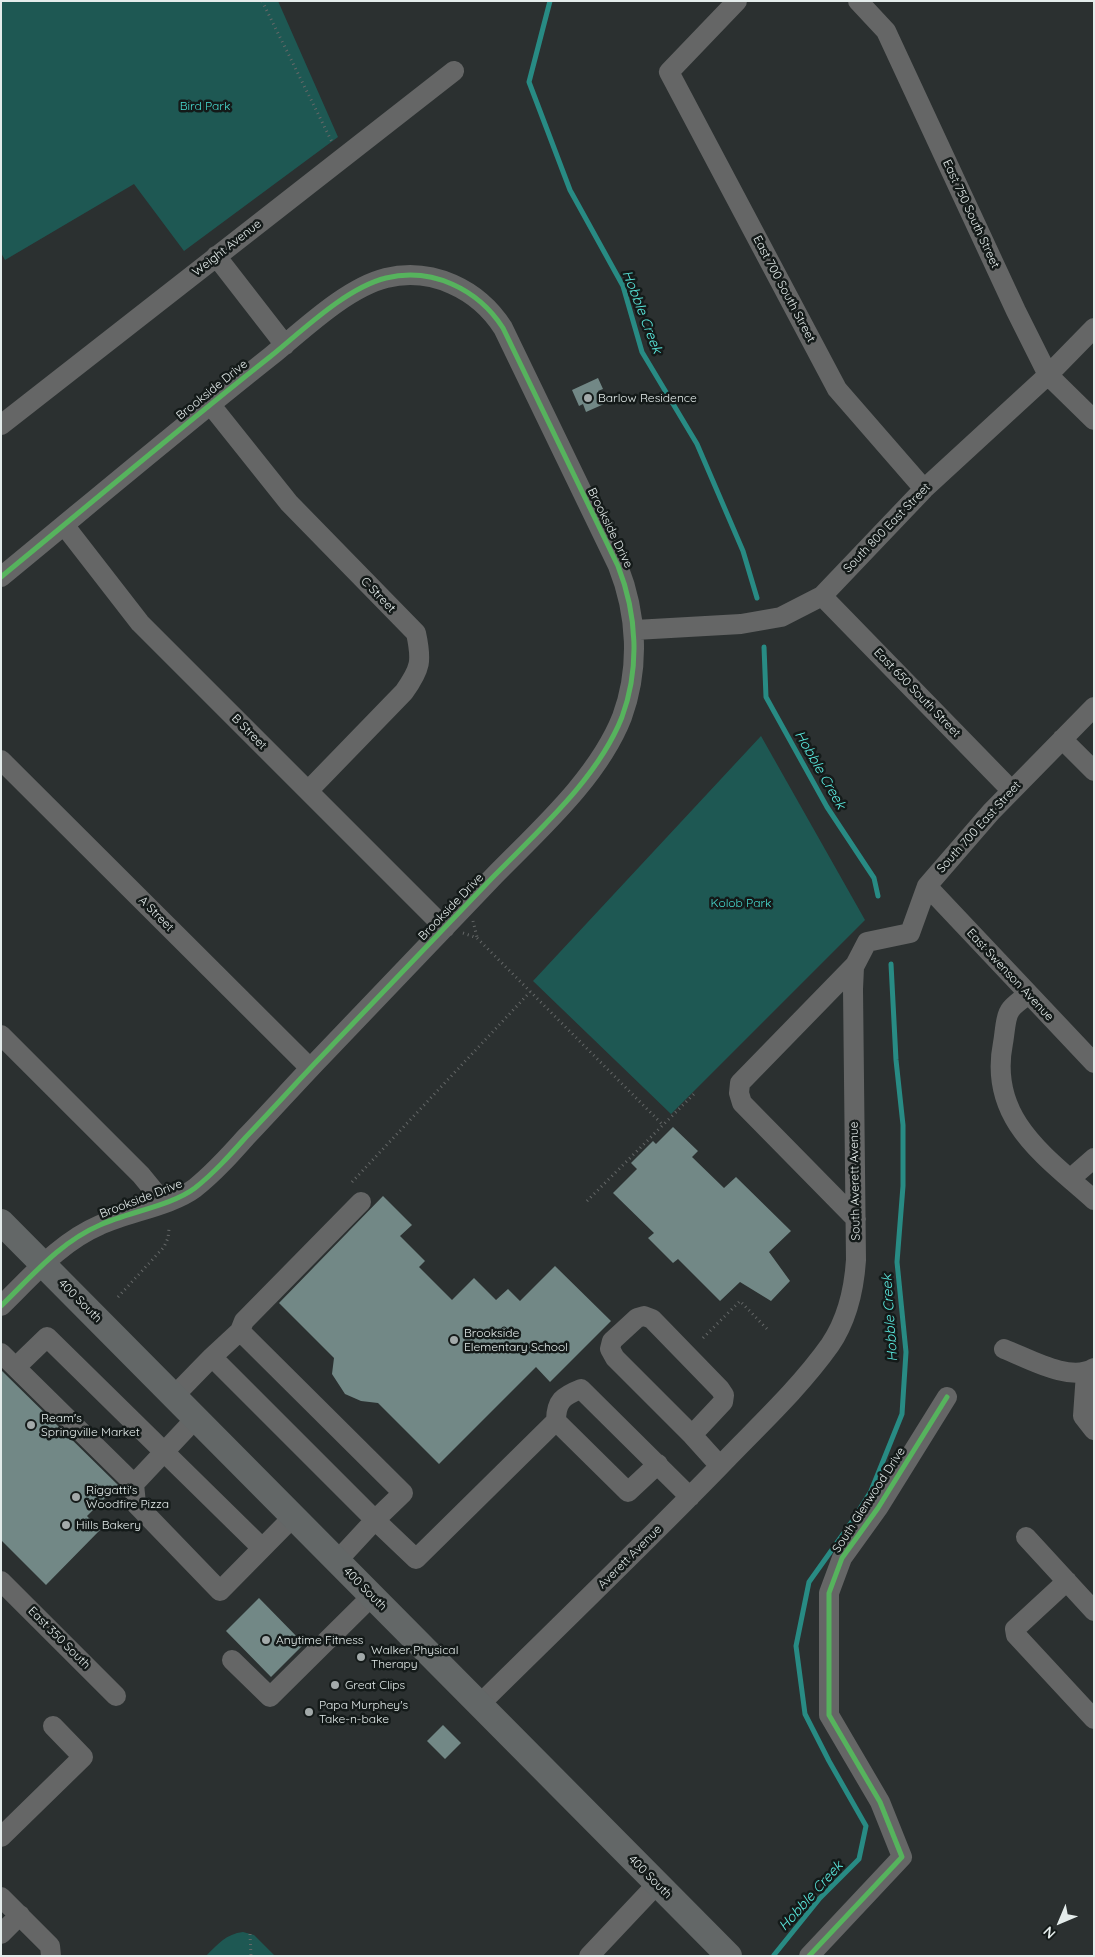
<!DOCTYPE html>
<html>
<head>
<meta charset="utf-8">
<style>
	body { margin:0 }
	#map { position:relative; width:1095px; height:1957px; overflow:hidden; background:#2b3030; font-family:Quicksand,sans-serif }
	canvas { display:block }
	.frame { position:absolute; inset:0; border:2px solid #e4eceb; pointer-events:none }
	.north { position:absolute; left:1035px; top:1897px; width:50px; height:50px; -webkit-text-stroke:4px #141a19; paint-order:stroke; rotate:225deg; font-size:14px; font-weight:700; line-height:20px; text-align:center; color:#e4eceb }
	.north::after { content:''; display:block; margin:auto; width:18px; height:22px; background:#e4eceb; clip-path:polygon(50% 0,100% 100%,50% 72%,0 100%) }
</style>
</head>
<body>
<div id="map">
<canvas width="1095" height="1957"></canvas>
<div class="frame"></div>
<div class="north">N</div>
</div>
<script>
const c = document.querySelector('canvas').getContext('2d');
c.lineJoin = 'round';
function fill(path, color) {
  c.fillStyle = color;
  c.fill(path, 'evenodd');
}
function strokePath(path, color, width, dash) {
  c.strokeStyle = color;
  c.lineWidth = width;
  c.lineCap = dash ? 'butt' : 'round';
  c.setLineDash(dash || []);
  c.stroke(path);
}
function drawText(font, color, halo, rows, align = 'center') {
  c.font = font + ' Quicksand,sans-serif';
  c.lineWidth = 5;
  c.setLineDash([]);
  c.textBaseline = 'middle';
  c.strokeStyle = halo;
  c.fillStyle = color;
  for (const [text, x, y, turn = 0] of rows) {
    c.save();
    c.translate(x, y);
    c.rotate((+turn || 0) * Math.PI / 180);
    c.textAlign = isNaN(turn) ? turn : align;
    if (halo) c.strokeText(text, 0, 0);
    c.fillText(text, 0, 0);
    c.restore();
  }
}
const green = new Path2D(`
	M1,1h277l60,136 -154,114 -50,-67 -129,76 -4,-7z
	M761,736l104,184 -194,194 -138,-133z
	M243,1932l11,3 21,21h-69c12,-12 20,-22 37,-24z`);
const stream = new Path2D(`
	M550,1l-21,81 41,108 53,96 19,66 55,92 46,107 14,47
	M764,647l2,50 61,110 47,71 4,18
	M774,1955l46,-57 39,-39 7,-33 -37,-65 -24,-47 -9,-68 13,-64 42,-59 20,-32 31,-77 4,-62 -9,-90 6,-76v-61l-7,-65 -5,-96`);
const building = new Path2D(`
	M598,378l5,11 -5,2 6,13 -18,8 -3,-8 -4,2 -7,-16z
	M673,1127l25,24 -6,6 32,31 12,-11 55,54 -22,21 21,29 -19,20 -31,-19 -20,19 -42,-42 -5,4 -25,-25 6,-5 -41,-40 24,-24 -6,-6 22,-22 3,3z
	M383,1196l29,29 -12,11 25,25 -6,6 33,33 22,-22 22,22 12,-11 12,12 35,-35 56,55 -61,61 -14,-15 -97,97 -61,-61 -17,-2 -16,-7 -13,-20 2,-16 -55,-55z
	M1,1370l117,115 -31,31 13,14 -54,55 -45,-45z
	M259,1598l45,46 -33,33 -45,-46z
	M443,1725l18,18 -16,16 -18,-18z`);
const path = new Path2D(`
	M262,1l71,143
	M473,921l4,16
	M463,933l14,5 186,187
	M352,1182l178,-190
	M587,1201l109,-109
	M118,1297l46,-50 4,-9 1,-9
	M703,1338l37,-37 29,30
	M250,1934l1,22`);
const minor = new Path2D(`
	M737,1l-68,71 168,317 87,100
	M858,1l28,30 130,280 32,64 46,45
	M216,256l69,89
	M210,404l79,99 127,130c6,28 5,35 -12,59l-96,99
	M1,425l453,-354
	M64,525l76,98 305,305
	M1,577c90,-74 179,-149 270,-221 32,-26 75,-68 115,-78 46,-11 92,11 117,50l115,238c19,48 22,102 4,151 -24,61 -83,113 -128,159 -58,61 -116,122 -174,182 -25,26 -49,53 -74,79 -16,18 -32,36 -51,51 -24,18 -67,24 -95,37 -40,17 -69,52 -99,81
	M822,596l189,194
	M635,630l106,-6 40,-7 41,-21 102,-107 124,-114 46,-47
	M1062,739l32,32
	M1,760l309,308
	M927,886l167,177
	M855,965l-115,118 -1,10 3,10 114,116
	M1028,994c-5,5 -12,9 -17,15 -6,7 -6,24 -8,34 -15,76 42,113 91,157
	M1,1035l140,140 23,28
	M1070,1179l24,-21
	M1004,1349c24,9 66,34 90,19
	M1,1353l133,131 2,20 84,87 73,-74
	M212,1357l28,-26 4,-10 117,-119
	M16,1367l31,-30 215,211
	M1086,1373l-3,43 11,14
	M174,1396l38,-39 163,163 28,-27 -163,-162
	M692,1435l31,-33 1,-7 -4,-6 -68,-70 -8,-3 -7,2 -25,23 -2,8 5,9 77,77 28,31
	M658,1464l-30,28 -72,-71c0,-20 7,-25 25,-32l109,108
	M134,1484l62,-66
	M1026,1537l68,74
	M337,1561l38,-41 41,39 140,-138
	M1,1581l115,115
	M1067,1581l-52,48 1,6 78,84
	M232,1660l38,37 102,-101
	M479,1705c80,-79 161,-157 239,-237 38,-40 80,-78 112,-123 17,-25 24,-55 26,-85l-3,-271 1,-22 13,-25 43,-9 17,-47 64,-74 103,-105
	M1,1837l82,-80 -30,-31
	M1,1897l49,49 1,10
	M1,1934l19,-19
	M589,1956l68,-72
	M809,1956l93,-99 -22,-55 -51,-87v-122l13,-35 36,-50 69,-111`);
const major = new Path2D(`
	M1,1222l728,734`);
const cycleway = new Path2D(`
	M1,577c90,-74 179,-149 270,-221 32,-26 75,-68 115,-78 46,-11 92,11 117,50l115,238c19,48 22,102 4,151 -24,61 -83,113 -128,159 -58,61 -116,122 -174,182 -25,26 -49,53 -74,79 -16,18 -32,36 -51,51 -24,18 -67,24 -95,37 -40,17 -69,52 -99,81
	M809,1956l93,-99 -22,-55 -51,-87v-122l13,-35 36,-50 69,-111`);
const markers = [
	[588,398,5,"#a3aaaa"],
	[454,1340,5,"#a3aaaa"],
	[31,1425,5,"#a3aaaa"],
	[76,1497,5,"#a3aaaa"],
	[66,1525,5,"#a3aaaa"],
	[266,1640,5,"#a3aaaa"],
	[361,1657,5,"#a3aaaa"],
	[335,1685,5,"#a3aaaa"],
	[309,1712,5,"#a3aaaa"]
];
const parkNames = [
	["Bird Park",205,106],
	["Kolob Park",741,903]
];
const streetNames = [
	["East 750 South Street",971,214,65],
	["Weight Avenue",227,248,-38],
	["East 700 South Street",784,289,62],
	["Brookside Drive",212,390,-39],
	["Brookside Drive",610,528,64],
	["South 800 East Street",887,528,-46],
	["C Street",378,595,46],
	["East 650 South Street",917,693,46],
	["B Street",249,732,45],
	["South 700 East Street",979,827,-48],
	["Brookside Drive",451,907,-46],
	["A Street",156,914,45],
	["East Swenson Avenue",1010,975,47],
	["South Averett Avenue",855,1181,-91],
	["Brookside Drive",141,1199,-21],
	["400 South",80,1301,45],
	["South Glenwood Drive",869,1500,-57],
	["Averett Avenue",630,1557,-45],
	["400 South",365,1589,45],
	["East 350 South",59,1638,45],
	["400 South",650,1877,45]
];
const poiNames = [
	["Barlow Residence",598,398],
	["Brookside",464,1333],
	["Elementary School",464,1347],
	["Ream's",41,1418],
	["Springville Market",41,1432],
	["Riggatti's",86,1490],
	["Woodfire Pizza",86,1504],
	["Hills Bakery",76,1525],
	["Anytime Fitness",276,1640],
	["Walker Physical",371,1650],
	["Therapy",371,1664],
	["Great Clips",345,1685],
	["Papa Murphey's",319,1705],
	["Take-n-bake",319,1719]
];
const waterNames = [
	["Hobble Creek",642,312,69],
	["Hobble Creek",820,770,60],
	["Hobble Creek",890,1318,-94],
	["Hobble Creek",811,1896,-48]
];
fill(green, '#1e5853');
strokePath(stream, '#288b84', 5);
fill(building, '#728886');
strokePath(path, '#656868', 3, [1, 4]);
strokePath(minor, '#656666', 20);
strokePath(major, '#636767', 26);
strokePath(cycleway, '#56b35d', 5);
for (const [x, y, r, color] of markers) {
  const dot = new Path2D();
  dot.arc(x, y, r, 0, 2 * Math.PI);
  c.fillStyle = color;
  c.fill(dot);
  strokePath(dot, '#141a19', 2);
}
drawText('12px', '#48ddd2', '#141a19', parkNames);
drawText('12px', '#e4eceb', '#141a19', streetNames);
drawText('12px', '#e4eceb', '#141a19', poiNames, 'left');
drawText('italic 14px', '#5bece1', '#141a19', waterNames);
</script>
</body>
</html>
